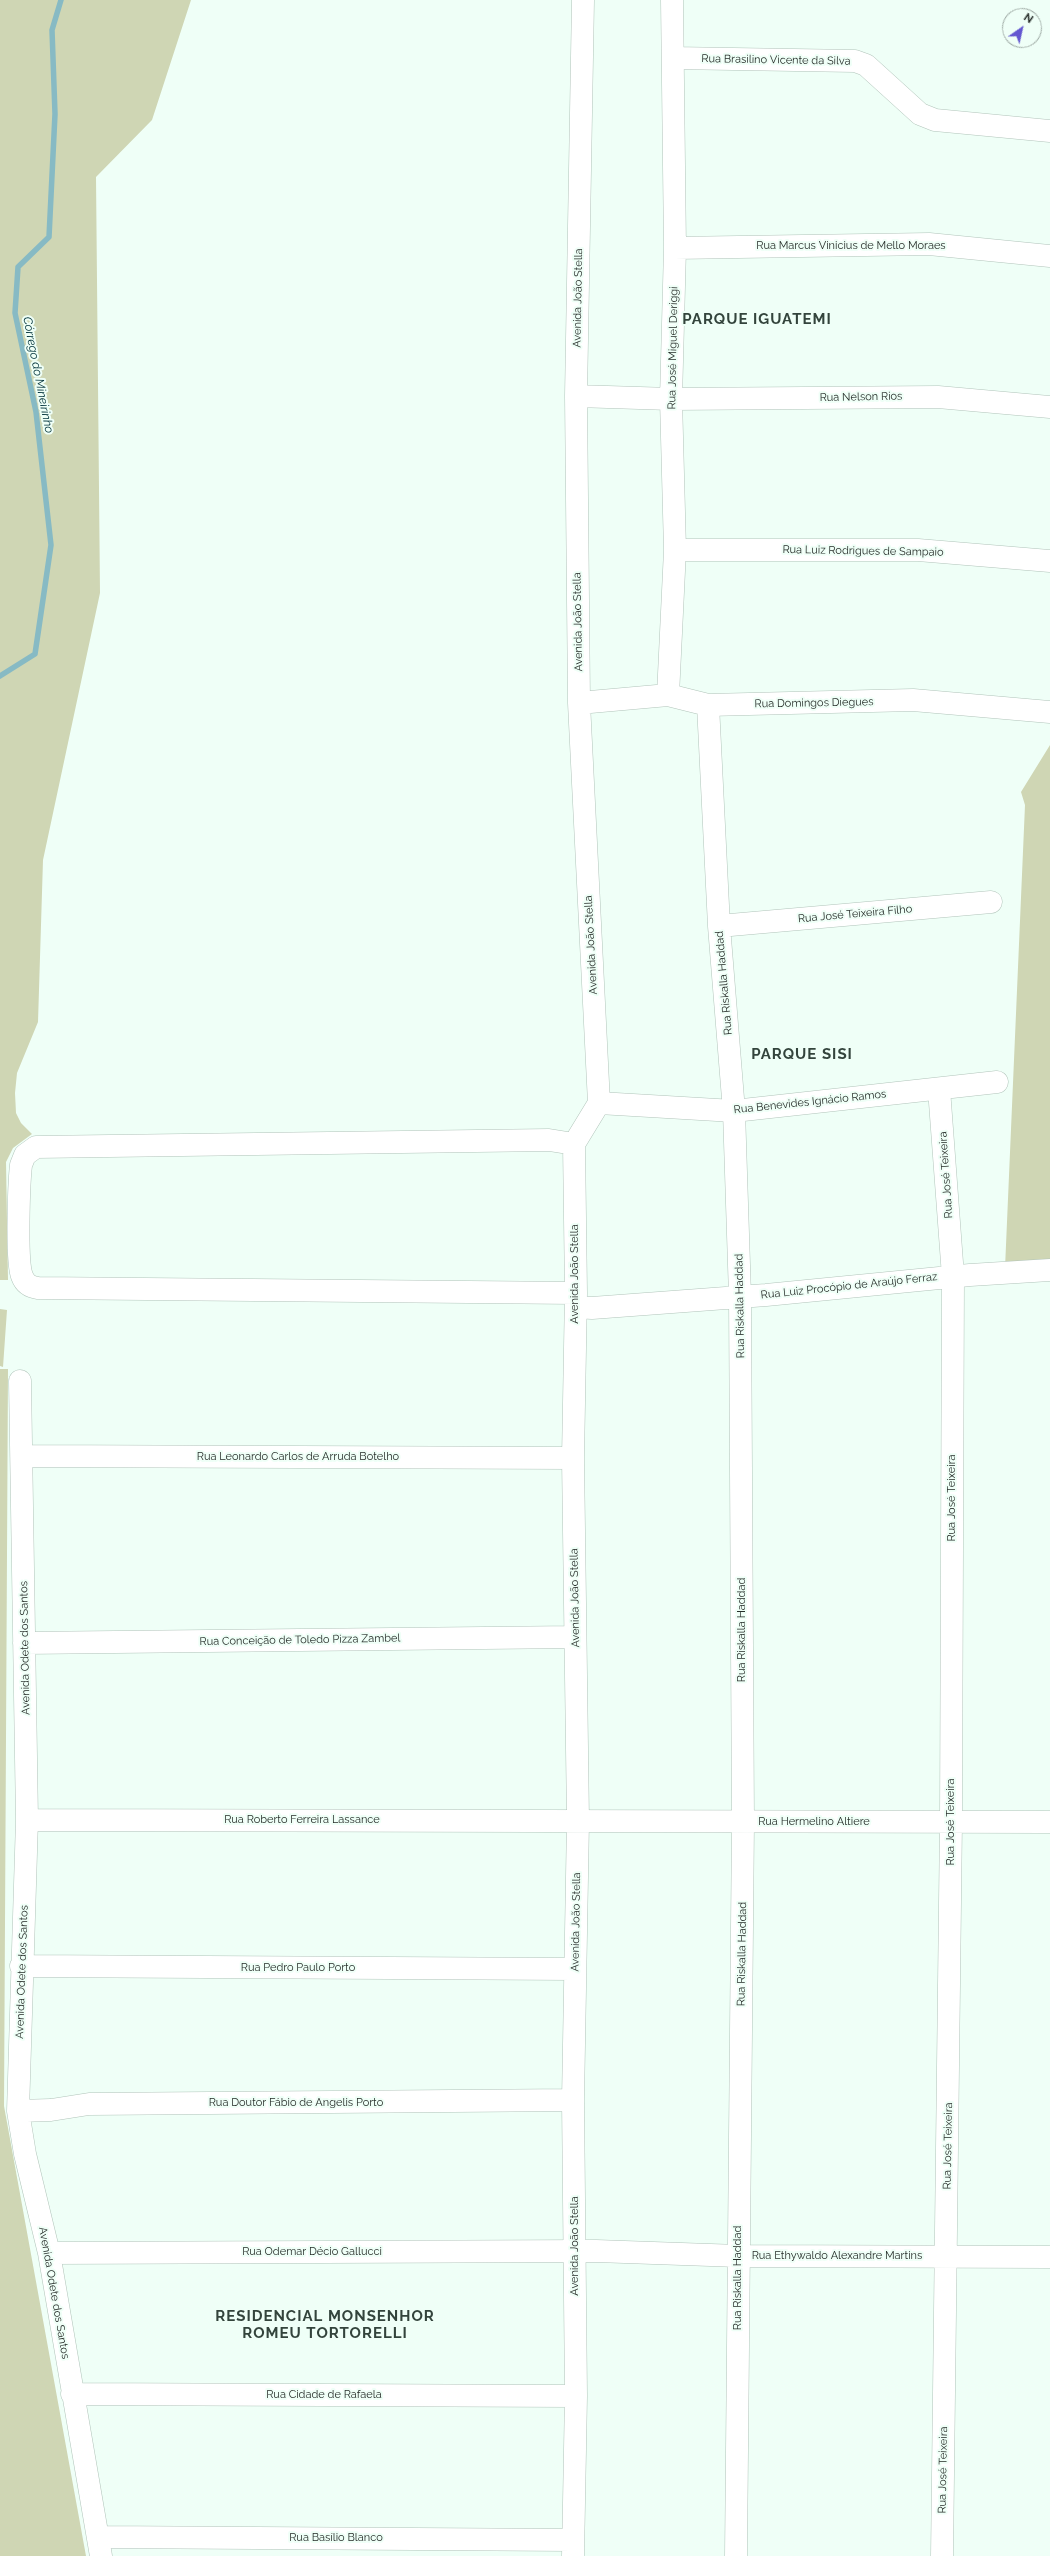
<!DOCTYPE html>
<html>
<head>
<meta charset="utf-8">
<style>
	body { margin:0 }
	#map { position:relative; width:1050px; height:2556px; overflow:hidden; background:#effff7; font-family:Raleway,sans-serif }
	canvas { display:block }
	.north { position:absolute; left:1002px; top:8px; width:40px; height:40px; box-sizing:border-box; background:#effff7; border:1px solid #9faba5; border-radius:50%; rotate:34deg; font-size:11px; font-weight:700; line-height:16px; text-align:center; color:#272e2a }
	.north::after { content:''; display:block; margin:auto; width:14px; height:18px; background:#6357d0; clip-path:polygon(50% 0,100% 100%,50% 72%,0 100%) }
</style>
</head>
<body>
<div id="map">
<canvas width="1050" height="2556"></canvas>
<div class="north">N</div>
</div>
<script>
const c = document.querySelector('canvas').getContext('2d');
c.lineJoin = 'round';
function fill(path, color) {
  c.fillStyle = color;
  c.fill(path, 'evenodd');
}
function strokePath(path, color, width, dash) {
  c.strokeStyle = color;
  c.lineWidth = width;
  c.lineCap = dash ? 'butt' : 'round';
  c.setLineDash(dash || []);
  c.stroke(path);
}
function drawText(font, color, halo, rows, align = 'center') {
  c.font = font + ' Raleway,sans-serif';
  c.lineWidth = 4;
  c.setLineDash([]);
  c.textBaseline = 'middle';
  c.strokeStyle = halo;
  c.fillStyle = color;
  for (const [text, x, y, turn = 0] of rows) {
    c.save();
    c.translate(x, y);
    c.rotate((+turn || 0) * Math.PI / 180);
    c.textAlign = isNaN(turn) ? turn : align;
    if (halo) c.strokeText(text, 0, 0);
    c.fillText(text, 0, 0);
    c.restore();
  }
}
const green = new Path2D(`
	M0,0h191l-39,120 -56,57 4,416 -57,267 -5,162 -21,51 -2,20 1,20 5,10 11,11 -19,14 -7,14 2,118h-8z
	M1050,745v520l-45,3 20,-463 -4,-13z
	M0,1309l7,1 -4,57 -3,-1z
	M0,1369h8l-4,737 82,450h-86z`);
const stream = new Path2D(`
	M0,676l35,-22 16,-109 -15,-133 -21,-99 3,-46 31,-30 6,-123 -3,-84 9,-30`);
const minor = new Path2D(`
	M673,58l182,3 11,4 54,49 15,6 115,11
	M675,248l254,-4 121,12
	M576,396l95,3 267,-2 112,10
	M675,550h243l132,11
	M668,695l7,-145 -4,-151 4,-151 -3,-248
	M579,703l89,-8 40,10 205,-5 137,12
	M708,705l11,221 15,185 6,185 3,526 -7,734
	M719,926l272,-24
	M939,1089l14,187 -2,545 -9,735
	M599,1103l135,8 263,-29
	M574,1144l-25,-4 -513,7 -11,8 -4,10c-2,18 -5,96 1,111 3,8 8,11 16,12l538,5
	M576,1307l16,1 174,-13 204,-20 80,-5
	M20,1381l7,439 -9,291 7,43 24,99 52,303
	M22,1456l551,2
	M24,1643l551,-6
	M27,1820l1023,2
	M21,1966l553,3
	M18,2111l33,-1 38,-6 484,-4
	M49,2253l547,-2 143,5 311,1
	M72,2394l504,2
	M98,2537l475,3
	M573,2556l3,-160 -3,-296 5,-279 -5,-363 3,-165 -2,-149 25,-41 -20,-400 -3,-307 7,-396`);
const streetNames = [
	["Rua Brasilino Vicente da Silva",776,60,1],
	["Rua Marcus Vinicius de Mello Moraes",851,246],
	["Avenida João Stella",578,298,-89],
	["Rua José Miguel Deriggi",673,348,-89],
	["Rua Nelson Rios",861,397,-1],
	["Rua Luiz Rodrigues de Sampaio",863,551,1],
	["Avenida João Stella",578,622,-91],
	["Rua Domingos Diegues",814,703,-1],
	["Rua José Teixeira Filho",855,914,-5],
	["Avenida João Stella",591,945,-93],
	["Rua Riskalla Haddad",724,983,-95],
	["Rua Benevides Ignácio Ramos",810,1102,-6],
	["Rua José Teixeira",946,1175,-94],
	["Avenida João Stella",575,1274,-90],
	["Rua Luiz Procópio de Araújo Ferraz",849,1286,-6],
	["Rua Riskalla Haddad",740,1306,-91],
	["Rua Leonardo Carlos de Arruda Botelho",298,1457],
	["Rua José Teixeira",952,1498,-90],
	["Avenida João Stella",575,1598,-91],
	["Rua Riskalla Haddad",742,1630,-90],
	["Rua Conceição de Toledo Pizza Zambel",300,1640,-1],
	["Avenida Odete dos Santos",25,1648,-91],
	["Rua Roberto Ferreira Lassance",302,1820],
	["Rua Hermelino Altiere",814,1822],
	["Rua José Teixeira",951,1822,-90],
	["Avenida João Stella",576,1922,-89],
	["Rua Riskalla Haddad",742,1954,-89],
	["Rua Pedro Paulo Porto",298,1968],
	["Avenida Odete dos Santos",22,1972,-88],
	["Rua Doutor Fábio de Angelis Porto",296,2103],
	["Rua José Teixeira",948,2146,-89],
	["Avenida João Stella",575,2246,-90],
	["Rua Odemar Décio Gallucci",312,2252],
	["Rua Ethywaldo Alexandre Martins",837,2256],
	["Rua Riskalla Haddad",738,2278,-90],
	["Avenida Odete dos Santos",54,2293,80],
	["Rua Cidade de Rafaela",324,2395],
	["Rua José Teixeira",943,2470,-89],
	["Rua Basílio Blanco",336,2538]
];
const waterNames = [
	["Córrego do Mineirinho",38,375,79]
];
const districtNames = [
	["PARQUE IGUATEMI",757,319],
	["PARQUE SISI",802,1054],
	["RESIDENCIAL MONSENHOR",325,2316],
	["ROMEU TORTORELLI",325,2333]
];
fill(green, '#cfd6b4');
strokePath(stream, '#87bac4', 5.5);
strokePath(minor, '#b1c4ba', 23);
strokePath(minor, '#fff', 22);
drawText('11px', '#272e2a', '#effff7', streetNames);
drawText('italic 12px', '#00323a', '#effff7', waterNames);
c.letterSpacing = '1px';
drawText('bold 15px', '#33443c', '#effff7', districtNames);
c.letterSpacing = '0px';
</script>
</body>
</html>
